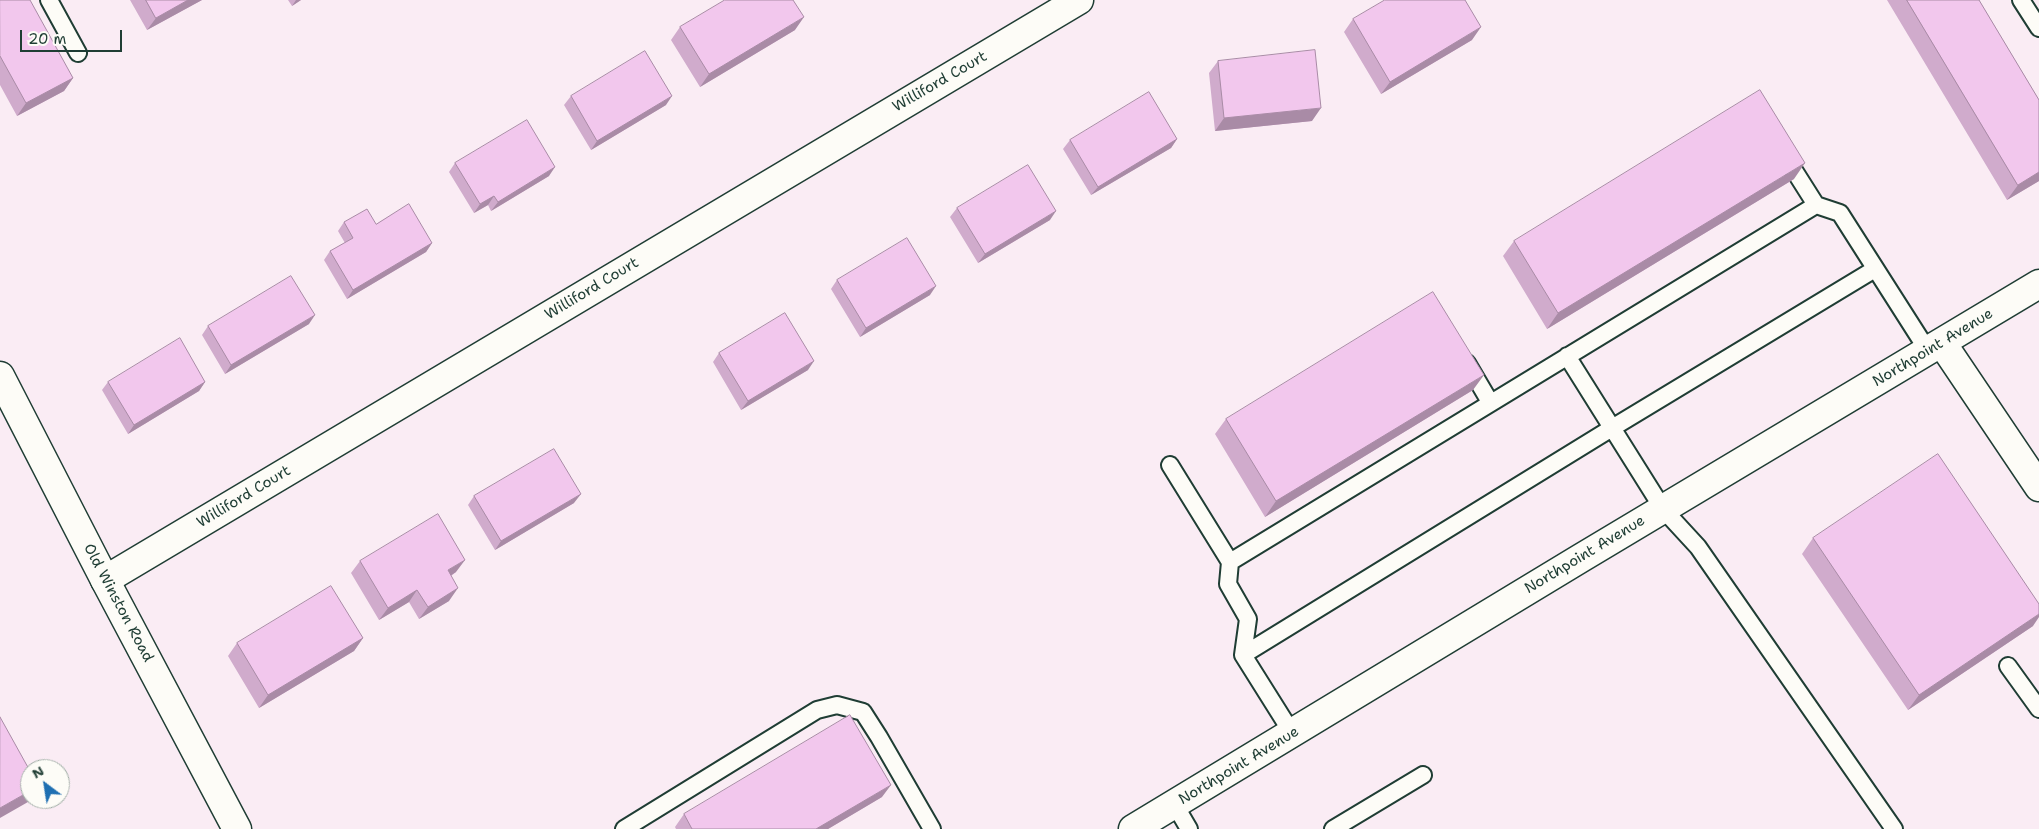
<!DOCTYPE html>
<html>
<head>
<meta charset="utf-8">
<style>
	body { margin:0 }
	#map { position:relative; width:2039px; height:829px; overflow:hidden; background:#faecf4; font-family:"Shantell Sans",sans-serif }
	canvas { display:block }
	.north { position:absolute; left:20px; top:759px; width:50px; height:50px; box-sizing:border-box; background:#fdfcf7; border:1px solid #a4b0a9; border-radius:50%; rotate:329deg; font-size:14px; font-weight:700; line-height:20px; text-align:center; color:#1f3d34 }
	.north::after { content:''; display:block; margin:auto; width:18px; height:22px; background:#1f6fb2; clip-path:polygon(50% 0,100% 100%,50% 72%,0 100%) }
	.scale { position:absolute; left:20px; top:30px; width:102px; height:22px; box-sizing:border-box; border:2px solid #1f3d34; border-top:0; padding-left:6px; font-size:15px; line-height:18px; white-space:nowrap; color:#1f3d34; -webkit-text-stroke:4px #fdfcf7; paint-order:stroke }
</style>
</head>
<body>
<div id="map">
<canvas width="2039" height="829"></canvas>
<div class="north">N</div>
<div class="scale">20 m</div>
</div>
<script>
const c = document.querySelector('canvas').getContext('2d');
c.lineJoin = 'round';
function strokePath(path, color, width, dash) {
  c.strokeStyle = color;
  c.lineWidth = width;
  c.lineCap = dash ? 'butt' : 'round';
  c.setLineDash(dash || []);
  c.stroke(path);
}
function fill(path, color) {
  c.fillStyle = color;
  c.fill(path, 'evenodd');
}
function drawText(font, color, halo, rows, align = 'center') {
  c.font = font + ' "Shantell Sans",sans-serif';
  c.lineWidth = 4;
  c.setLineDash([]);
  c.textBaseline = 'middle';
  c.strokeStyle = halo;
  c.fillStyle = color;
  for (const [text, x, y, turn = 0] of rows) {
    c.save();
    c.translate(x, y);
    c.rotate((+turn || 0) * Math.PI / 180);
    c.textAlign = isNaN(turn) ? turn : align;
    if (halo) c.strokeText(text, 0, 0);
    c.fillText(text, 0, 0);
    c.restore();
  }
}
const service = new Path2D(`
	M49,0l29,53
	M2021,0l18,28
	M1785,156l31,49
	M1567,356l96,153 35,38 196,282
	M1467,363l23,39
	M1170,465l60,97
	M1243,655l369,-227 263,-159
	M2008,666l31,43
	M1292,733l-49,-78 5,-36 -20,-35 2,-22 586,-357 24,8 88,138
	M1175,805l14,24
	M624,829l193,-119 20,-5 26,7 16,25 53,92
	M1333,829l90,-54`);
const minor = new Path2D(`
	M1942,343l97,144
	M105,580l974,-580
	M1133,829l448,-271 458,-274`);
const tertiary = new Path2D(`
	M0,376l105,204 132,249`);
const wall = new Path2D(`
	M0,0l73,78 -9,13 -47,25 -17,-31z
	M130,0h72l-55,30z
	M288,0h13l-9,6z
	M1887,0h92l60,100v81l-32,19z
	M1353,19l119,21 -91,54 -37,-62z
	M680,27l115,3 -95,57 -29,-47z
	M1218,61l94,60 -97,10 -6,-58z
	M571,96l95,9 -75,45 -27,-45z
	M1177,139l-6,9 -80,47 -28,-46 7,-9z
	M455,163l94,13 -58,35 -3,-6 -14,8 -25,-41z
	M1794,179l-247,150 -44,-73 11,-15z
	M957,208l93,12 -72,43 -28,-46z
	M344,222l32,2 56,19 -6,9 -79,47 -23,-39 6,-9 15,-8 -7,-12z
	M837,280l93,15 -70,42 -29,-48z
	M309,324l-84,50 -23,-39 6,-9z
	M719,353l89,17 -67,40 -28,-48z
	M108,382h97l-6,9 -71,43 -26,-44z
	M1473,390l-208,127 -50,-83 11,-15z
	M474,496l100,7 -79,47 -27,-45z
	M1813,538l220,88 -125,84 -106,-156z
	M360,561l96,11 -5,4 -2,25 -30,18 -10,-17 -30,18 -28,-47z
	M363,638l-9,13 -95,57 -31,-52 9,-13z
	M882,797l-54,32h-152l-1,-2 9,-13z`);
const shadedWall = new Path2D(`
	M188,0h14l-55,30 9,-12z
	M296,0h5l-9,6z
	M804,17l-9,13 -95,57 9,-13z
	M1481,27l-9,13 -91,54 9,-12z
	M73,78l-9,13 -47,25 9,-13z
	M672,96l-6,9 -75,45 6,-9z
	M1321,108l-9,13 -97,10 9,-13z
	M1177,139l-6,9 -80,47 7,-8z
	M1805,163l-11,16 -247,150 11,-16z
	M555,167l-6,9 -58,35 7,-9z
	M2039,172v9l-32,19 11,-15z
	M494,196l-6,9 -14,8 6,-9z
	M1056,211l-6,9 -72,43 7,-9z
	M432,243l-6,9 -79,47 6,-9z
	M936,286l-6,9 -70,42 6,-9z
	M315,315l-6,9 -84,50 6,-9z
	M814,361l-6,9 -67,40 7,-9z
	M1484,375l-11,15 -208,127 11,-16z
	M205,382l-6,9 -71,43 6,-9z
	M581,494l-7,9 -79,47 6,-9z
	M465,560l-9,12 -17,11 9,-13z
	M458,588l-9,13 -30,18 9,-12z
	M417,590l-8,12 -30,18 9,-12z
	M2039,614v3l-6,9 -125,84 11,-15z
	M363,638l-9,13 -95,57 9,-13z
	M891,785l-9,12 -54,32h-12z
	M30,791v8l-2,3 -28,16v-10z`);
const building = new Path2D(`
	M0,0h30l43,78 -47,25 -26,-47z
	M146,0h42l-32,18z
	M725,0h68l11,17 -95,57 -29,-47z
	M1385,0h80l16,27 -91,55 -37,-63z
	M1907,0h72l60,100v72l-21,13z
	M1315,50l6,58 -97,10 -6,-57z
	M645,51l27,45 -75,45 -26,-45z
	M1760,90l45,73 -247,150 -44,-72z
	M1149,92l28,47 -79,48 -28,-47z
	M527,120l28,47 -57,35 -4,-6 -14,8 -25,-41z
	M1028,165l28,46 -71,43 -28,-46z
	M409,204l23,39 -79,47 -23,-39 23,-13 -9,-16 23,-13 9,15z
	M907,238l29,48 -70,42 -29,-48z
	M291,276l24,39 -84,50 -23,-39z
	M1433,292l51,83 -208,126 -50,-82z
	M785,313l29,48 -66,40 -29,-48z
	M180,338l25,44 -71,43 -26,-43z
	M554,449l27,45 -80,47 -27,-45z
	M1938,454l101,150v10l-120,81 -106,-157z
	M438,514l27,46 -17,10 10,18 -30,19 -11,-17 -29,18 -28,-47z
	M331,586l32,52 -95,57 -31,-52z
	M850,715l41,70 -75,44h-124l-8,-15z
	M0,717l30,54v20l-30,17z`);
const streetNames = [
	["Williford Court",940,82,-30],
	["Williford Court",592,289,-31],
	["Northpoint Avenue",1933,348,-31],
	["Williford Court",244,497,-31],
	["Northpoint Avenue",1585,555,-31],
	["Old Winston Road",118,603,62],
	["Northpoint Avenue",1239,766,-31]
];
strokePath(service, '#1f3d34', 20);
strokePath(minor, '#1f3d34', 31);
strokePath(tertiary, '#1f3d34', 31);
strokePath(service, '#fdfcf7', 16);
strokePath(minor, '#fdfcf7', 28);
strokePath(tertiary, '#fdfcf7', 28);
fill(wall, '#d0abcc');
fill(shadedWall, '#a98ba6');
fill(building, '#f2c7ed');
strokePath(building, '#a98ba6', 1);
drawText('15px', '#1f3d34', '#fdfcf7', streetNames);
</script>
</body>
</html>
